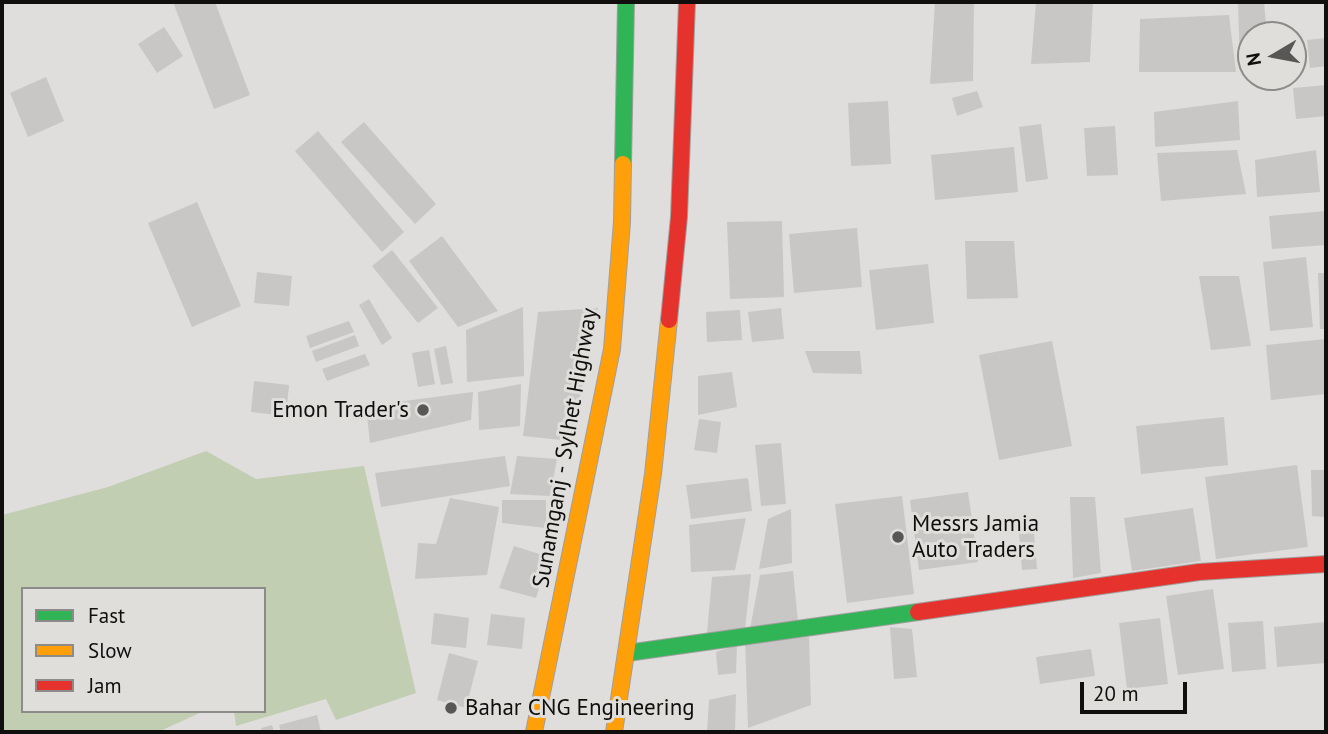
<!DOCTYPE html>
<html>
<head>
<meta charset="utf-8">
<style>
	body { margin:0 }
	#map { position:relative; width:1328px; height:734px; overflow:hidden; background:#dfdedc; font-family:"PT Sans",sans-serif }
	canvas { display:block }
	.frame { position:absolute; inset:0; border:4px solid #100f0e; pointer-events:none }
	.legend { position:absolute; left:21px; top:587px; width:245px; height:126px; box-sizing:border-box; background:#e0dedb; border:2px solid #8d8b89; margin:0; padding:9px 12px; list-style:none; font-size:21px; color:#100f0e }
	.legend li { display:flex; align-items:center; gap:14px; height:35px }
	.legend b { width:35px; border:2px solid #8d8b89 }
	.north { position:absolute; left:1237px; top:21px; width:70px; height:70px; box-sizing:border-box; background:#e0dedb; border:2px solid #8d8b89; border-radius:50%; rotate:260deg; font-size:19px; font-weight:700; line-height:28px; text-align:center; color:#100f0e }
	.north::after { content:''; display:block; margin:auto; width:24px; height:32px; background:#585756; clip-path:polygon(50% 0,100% 100%,50% 72%,0 100%) }
	.scale { position:absolute; left:1080px; top:682px; width:107px; height:32px; box-sizing:border-box; border:4px solid #100f0e; border-top:0; padding-left:9px; font-size:21px; line-height:24px; white-space:nowrap; color:#100f0e; -webkit-text-stroke:5px #e0dedb; paint-order:stroke }
</style>
</head>
<body>
<div id="map">
<canvas width="1328" height="734"></canvas>
<div class="frame"></div>
<ul class="legend">
<li><b style="height:9px;background:#30b455"></b>Fast</li>
<li><b style="height:9px;background:#ff9f0a"></b>Slow</li>
<li><b style="height:9px;background:#e5322d"></b>Jam</li>
</ul>
<div class="north">N</div>
<div class="scale">20 m</div>
</div>
<script>
const c = document.querySelector('canvas').getContext('2d');
c.lineJoin = 'round';
function fill(path, color) {
  c.fillStyle = color;
  c.fill(path, 'evenodd');
}
function strokePath(path, color, width, dash) {
  c.strokeStyle = color;
  c.lineWidth = width;
  c.lineCap = dash ? 'butt' : 'round';
  c.setLineDash(dash || []);
  c.stroke(path);
}
function drawText(font, color, halo, rows, align = 'center') {
  c.font = font + ' "PT Sans",sans-serif';
  c.lineWidth = 6;
  c.setLineDash([]);
  c.textBaseline = 'middle';
  c.strokeStyle = halo;
  c.fillStyle = color;
  for (const [text, x, y, turn = 0] of rows) {
    c.save();
    c.translate(x, y);
    c.rotate((+turn || 0) * Math.PI / 180);
    c.textAlign = isNaN(turn) ? turn : align;
    if (halo) c.strokeText(text, 0, 0);
    c.fillText(text, 0, 0);
    c.restore();
  }
}
const green = new Path2D(`
	M206,451l50,28 108,-13 52,227 -80,27 -10,-21 -90,27 -2,-15h30v-122h-241v122h181l-46,21h-156v-217l106,-28z`);
const building = new Path2D(`
	M173,2h42l35,93 -36,14z
	M935,2h39l-1,79 -43,3z
	M1036,2h57l-3,60 -59,2z
	M1264,2l3,33h-16v32l-11,-3 -2,-60z
	M1229,15l7,57h-97l1,-53z
	M164,27l19,29 -26,17 -19,-29z
	M1326,38v28l-16,2 -3,-28z
	M46,77l18,44 -36,16 -18,-44z
	M1326,85v31l-30,3 -3,-31z
	M977,91l6,16 -26,9 -5,-18z
	M888,101l3,63 -40,2 -3,-63z
	M1238,101l2,39 -85,7 -1,-35z
	M364,122l72,82 -21,20 -74,-82z
	M1041,124l7,55 -22,3 -7,-55z
	M1115,126l3,49 -31,1 -3,-48z
	M318,131l86,101 -22,20 -87,-101z
	M1014,147l4,45 -83,8 -4,-45z
	M1237,150l9,44 -85,7 -4,-48z
	M1316,150l4,42 -63,5 -2,-37z
	M197,202l44,104 -49,21 -44,-104z
	M1326,211v34l-54,4 -3,-33z
	M782,221l2,76 -54,2 -3,-77z
	M857,228l5,59 -68,6 -5,-59z
	M442,236l56,75 -40,16 -49,-66z
	M965,241h49l4,57 -51,1z
	M392,250l46,58 -20,15 -46,-57z
	M1306,257l7,70 -43,4 -7,-69z
	M928,264l6,59 -58,7 -7,-60z
	M257,272l35,4 -3,30 -35,-3z
	M1318,273h8v56h-6z
	M1199,276h40l12,70 -40,4z
	M369,299l23,39 -10,7 -23,-40z
	M523,307l1,69 -57,6 -1,-52z
	M598,308l-27,133 -48,-5 15,-124z
	M781,308l3,31 -32,3 -4,-30z
	M740,310l2,30 -35,2 -1,-30z
	M349,321l5,11 -44,16 -4,-12z
	M355,335l4,11 -43,16 -4,-11z
	M1326,339v55l-55,6 -5,-55z
	M1052,341l20,105 -73,14 -20,-105z
	M446,346l7,37 -12,2 -7,-36z
	M429,350l6,34 -17,3 -6,-34z
	M805,351h55l2,23 -49,-1z
	M365,354l5,11 -43,16 -5,-12z
	M732,372l5,35 -39,8v-39z
	M254,381l35,4 -3,31 -35,-4z
	M521,384l-1,42 -41,4 -1,-38z
	M473,392l-2,28 -101,23 -4,-37z
	M1224,417l4,48 -87,9 -5,-48z
	M699,419l22,3 -4,31 -23,-3z
	M781,443l5,61 -25,2 -6,-61z
	M505,456l5,30 -129,21 -6,-34z
	M517,456l40,3 -7,37 -40,-2z
	M1297,465l11,82 -92,12 -11,-82z
	M1311,470h15v47l-14,-1z
	M748,478l4,33 -61,8 -5,-34z
	M968,492l10,70 -59,8 -9,-70z
	M902,496l12,98 -67,9 -12,-99z
	M1070,497h25l6,76 -28,5z
	M450,498l49,9 -12,68 -72,4 3,-36 18,1z
	M502,500h44v28l-44,-5z
	M1193,508l8,53 -69,10 -8,-53z
	M791,509l1,54 -33,6 9,-50z
	M746,518l-11,52 -44,2 -2,-47z
	M1033,519l4,50 -15,1 -4,-50z
	M514,546l35,11 -13,41 -37,-10z
	M793,571l5,51 -48,7 10,-54z
	M751,574l-6,55 -38,4 5,-56z
	M1213,589l11,80 -46,6 -12,-79z
	M434,613l35,5 -3,30 -35,-4z
	M491,614l34,4 -3,31 -35,-4z
	M1160,618l8,66 -41,5 -8,-66z
	M1263,621l3,48 -34,3 -4,-49z
	M1326,622v41l-49,4 -3,-40z
	M890,627l22,2 5,48 -23,2z
	M809,637l2,68 -63,23 -3,-88z
	M737,645l-1,28 -18,2 -2,-23z
	M1091,649l4,27 -55,8 -4,-27z
	M449,653l29,8 -12,47 -29,-8z
	M736,694l-1,38h-28l2,-32z
	M317,715l4,17h-40l-2,-7z
	M272,725l2,7h-12l-1,-4z`);
const fast = new Path2D(`
	M623,164l3,-162
	M627,653l291,-41`);
const slow = new Path2D(`
	M534,732l78,-383 10,-127 1,-58
	M614,732l39,-258 16,-154`);
const jam = new Path2D(`
	M669,320l10,-103 8,-215
	M918,612l281,-40 127,-8`);
const markers = [
	[423,410,7,"#585756"],
	[898,537,7,"#585756"],
	[451,708,7,"#585756"]
];
const poiNames = [
	["Emon Trader's",409,410,"right"],
	["Messrs Jamia",912,524],
	["Auto Traders",912,550],
	["Bahar CNG Engineering",465,708]
];
const streetNames = [
	["Sunamganj - Sylhet Highway",566,448,-80]
];
fill(green, '#c2ceb1');
fill(building, '#c8c7c6');
strokePath(fast, '#a09f9e', 18);
strokePath(slow, '#a09f9e', 18);
strokePath(jam, '#a09f9e', 18);
strokePath(fast, '#30b455', 16);
strokePath(slow, '#ff9f0a', 16);
strokePath(jam, '#e5322d', 16);
for (const [x, y, r, color] of markers) {
  const dot = new Path2D();
  dot.arc(x, y, r, 0, 2 * Math.PI);
  c.fillStyle = color;
  c.fill(dot);
  strokePath(dot, '#e0dedb', 2.5);
}
drawText('23px', '#100f0e', '#e0dedb', poiNames, 'left');
drawText('23px', '#100f0e', '#e0dedb', streetNames);
</script>
</body>
</html>
